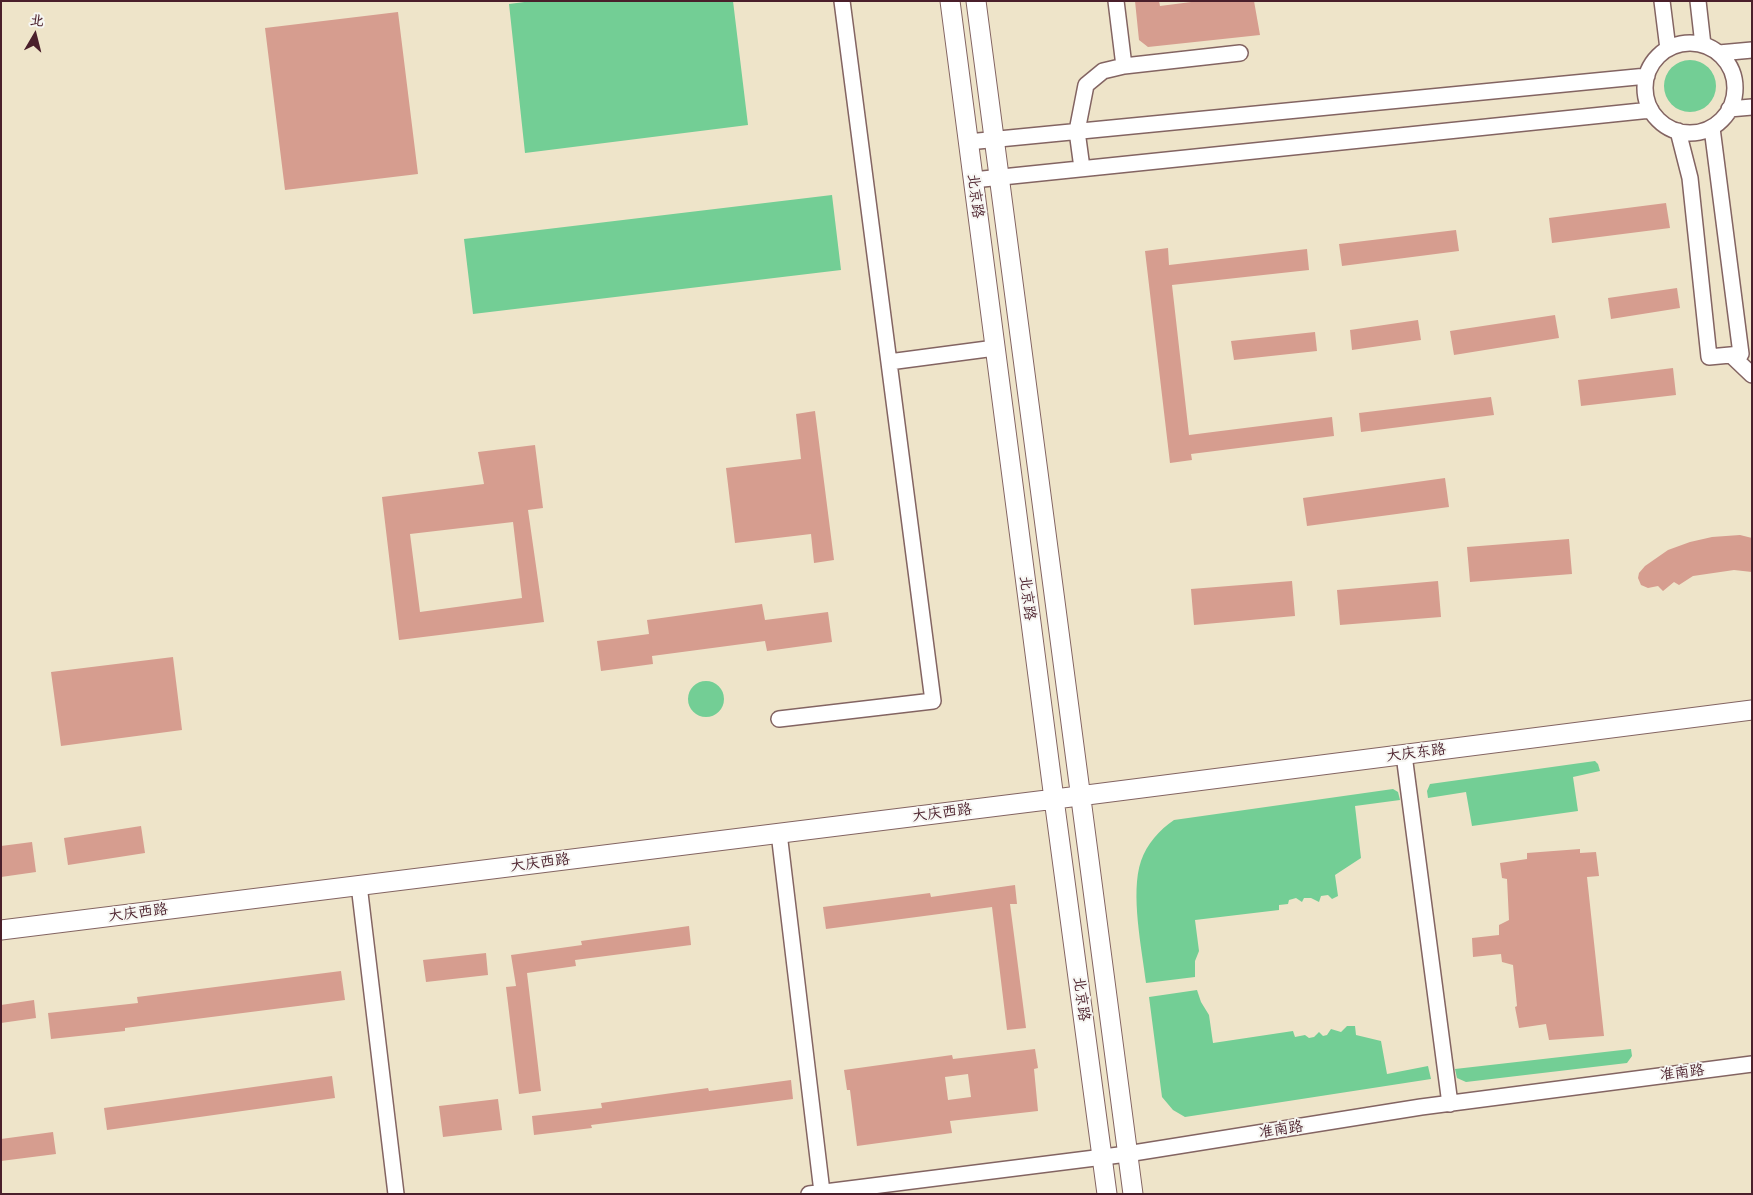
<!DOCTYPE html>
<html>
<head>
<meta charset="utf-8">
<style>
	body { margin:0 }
	#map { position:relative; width:1753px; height:1195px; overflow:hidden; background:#eee4c9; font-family:"Patrick Hand","LXGW WenKai TC",sans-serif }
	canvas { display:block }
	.frame { position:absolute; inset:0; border:2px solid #4a1f2b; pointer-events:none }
	.north { position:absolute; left:10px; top:10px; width:50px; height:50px; -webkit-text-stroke:4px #f6f6f2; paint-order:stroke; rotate:8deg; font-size:14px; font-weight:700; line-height:20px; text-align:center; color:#4a1f2b }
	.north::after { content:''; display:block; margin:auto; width:18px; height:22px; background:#4a1f2b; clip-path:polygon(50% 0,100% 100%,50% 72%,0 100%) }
</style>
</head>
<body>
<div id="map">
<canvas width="1753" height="1195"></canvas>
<div class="frame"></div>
<div class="north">北</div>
</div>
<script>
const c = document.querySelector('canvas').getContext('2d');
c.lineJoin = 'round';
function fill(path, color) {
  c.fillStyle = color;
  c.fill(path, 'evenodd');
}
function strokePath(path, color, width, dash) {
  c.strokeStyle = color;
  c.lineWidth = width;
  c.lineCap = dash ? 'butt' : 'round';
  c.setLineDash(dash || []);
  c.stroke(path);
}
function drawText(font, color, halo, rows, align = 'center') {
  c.font = font + ' "Patrick Hand","LXGW WenKai TC",sans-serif';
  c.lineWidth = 4;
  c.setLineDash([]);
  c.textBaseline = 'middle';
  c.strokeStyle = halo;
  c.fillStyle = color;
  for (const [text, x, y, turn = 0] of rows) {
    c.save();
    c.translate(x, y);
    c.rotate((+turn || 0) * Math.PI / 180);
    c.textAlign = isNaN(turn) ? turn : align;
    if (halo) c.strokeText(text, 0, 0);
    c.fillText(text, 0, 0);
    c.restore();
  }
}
const green = new Path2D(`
	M532,1h201l15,124 -223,28 -16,-149z
	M1664 86a26 26 0 1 1 52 0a26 26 0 1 1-52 0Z
	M832,195l9,75 -368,44 -9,-75z
	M688 699a18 18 0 1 1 36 0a18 18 0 1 1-36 0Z
	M1595,761l3,3 2,7 -27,6 5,34 -106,15 -6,-34 -38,6 -1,-7 3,-7z
	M1393,789l5,3 2,8 -45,6 6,52 -26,17 3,21 -6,3 -4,-4 -7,1 -2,6 -8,-4h-7l-2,4 -6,-4 -7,2 -1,4 -9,1v5l-84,10 4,31 -4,10v16l-49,6c-4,-34 -16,-90 -5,-122 6,-17 18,-31 33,-41z
	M1197,990l4,12 8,13 4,28 80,-12 2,6 10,-2 4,3 5,-1 5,-5 4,4 4,-1 4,-6 10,3 6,-6h8l1,9 25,6 6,33 41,-8 3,13 -246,38 -12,-7 -11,-13 -13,-100z
	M1631,1049l1,7 -5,7 -161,19 -9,-4 -2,-9z`);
const building = new Path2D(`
	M1135,1h24l1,5 39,-5h55l6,34 -112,12 -9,-7z
	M398,12l20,162 -133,16 -20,-162z
	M1666,203l4,25 -118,15 -3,-25z
	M1456,230l3,21 -117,15 -3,-22z
	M1168,248l1,17 138,-16 2,21 -137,15 17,150 143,-18 2,19 -143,18 1,6 -22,3 -25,-212z
	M1677,288l3,20 -69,11 -3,-21z
	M1555,315l4,23 -105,17 -4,-24z
	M1418,320l3,20 -69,10 -2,-20z
	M1315,332l2,19 -83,9 -3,-19z
	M1673,368l3,27 -95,11 -3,-26z
	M1491,397l3,18 -133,17 -2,-19z
	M815,411l19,149 -20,3 -3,-29 -76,9 -9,-75 75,-9 -5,-45z
	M535,445l8,63 -15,2 16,112 -145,18 -17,-143 102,-13 -6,-32zM513,522l9,76 -102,14 -10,-78z
	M1445,478l4,29 -142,19 -4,-28z
	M1740,535l12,3v34l-18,-2 -41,6 -14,9 -5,-3 -11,9 -5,-5 -10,2 -7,-3 -3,-7 1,-5 6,-7 23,-16 22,-8 22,-5z
	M1569,539l3,35 -102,8 -3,-35z
	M1292,581l3,35 -101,9 -3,-36z
	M1438,581l3,36 -101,8 -3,-35z
	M762,604l3,16 63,-8 4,30 -65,9 -2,-10 -113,15 1,8 -52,7 -4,-30 52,-7 -2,-14z
	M173,657l9,73 -121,16 -10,-74z
	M141,826l4,27 -77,12 -4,-27z
	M32,842l4,30 -35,5v-31z
	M1580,849v4l16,-1 3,24 -12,1 17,159 -55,4 -3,-16 -27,4 -4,-21 2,-1 -4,-41 -11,-3 -1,-8 -28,3 -1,-19 27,-3v-10l10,-5 -2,-41 -5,-1 -2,-15 27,-4v-6z
	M1015,885l2,19h-7l16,124 -19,2 -15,-123 -166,22 -3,-22 107,-14 1,4z
	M689,926l2,19 -116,15 1,6 -49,7 14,118 -22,3 -13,-107 10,-1 -5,-31 71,-10 -1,-4z
	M486,953l2,22 -62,7 -3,-22z
	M341,971l4,29 -220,28v3l-74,8 -3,-26 90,-10 -1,-6z
	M34,1000l2,18 -35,5v-18z
	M1035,1049l3,19 -4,1 4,42 -88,10 2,12 -95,13 -7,-56h-3l-3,-20 108,-15 1,4zM968,1074l3,23 -23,3 -3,-23z
	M332,1076l3,22 -228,32 -3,-22z
	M791,1080l2,19 -202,26 1,3 -58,7 -2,-19 70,-8 -1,-5 107,-15 1,3z
	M498,1099l4,31 -59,7 -4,-31z
	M53,1132l3,22 -55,7v-22z`);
const minor = new Path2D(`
	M1116,1l8,65
	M1662,1l6,48
	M1698,1l5,44
	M1645 88a45 45 0 1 1 90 0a45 45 0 1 1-90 0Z
	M1719,53l33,-3
	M1729,109l23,-2
	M1678,131l12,47 19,179 32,-3 -29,-226
	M968,142l679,-66
	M1082,168l-5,-37 9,-46 17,-14 21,-5 116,-13
	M973,180l678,-70
	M1731,355l21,20
	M889,362l106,-14
	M779,719l154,-18 -91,-700
	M1404,755l46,349
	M779,833l43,359
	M359,885l37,309
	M809,1194l318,-40 294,-47 331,-43`);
const major = new Path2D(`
	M950,1l104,798 53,395
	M976,1l157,1193
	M1,930l1078,-134 673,-86`);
const streetNames = [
	["北京路",975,196,83],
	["北京路",1027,598,83],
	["大庆东路",1416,753,-7],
	["大庆西路",942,813,-7],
	["大庆西路",540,863,-7],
	["大庆西路",138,913,-7],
	["北京路",1081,999,82],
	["准南路",1682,1073,-7],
	["准南路",1281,1130,-9]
];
fill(green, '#73ce95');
fill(building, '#d69d8f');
strokePath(minor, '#836462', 18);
strokePath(major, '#836462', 21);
strokePath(minor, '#fff', 15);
strokePath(major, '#fff', 19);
drawText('15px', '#4a1f2b', '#f6f6f2', streetNames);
</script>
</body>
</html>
